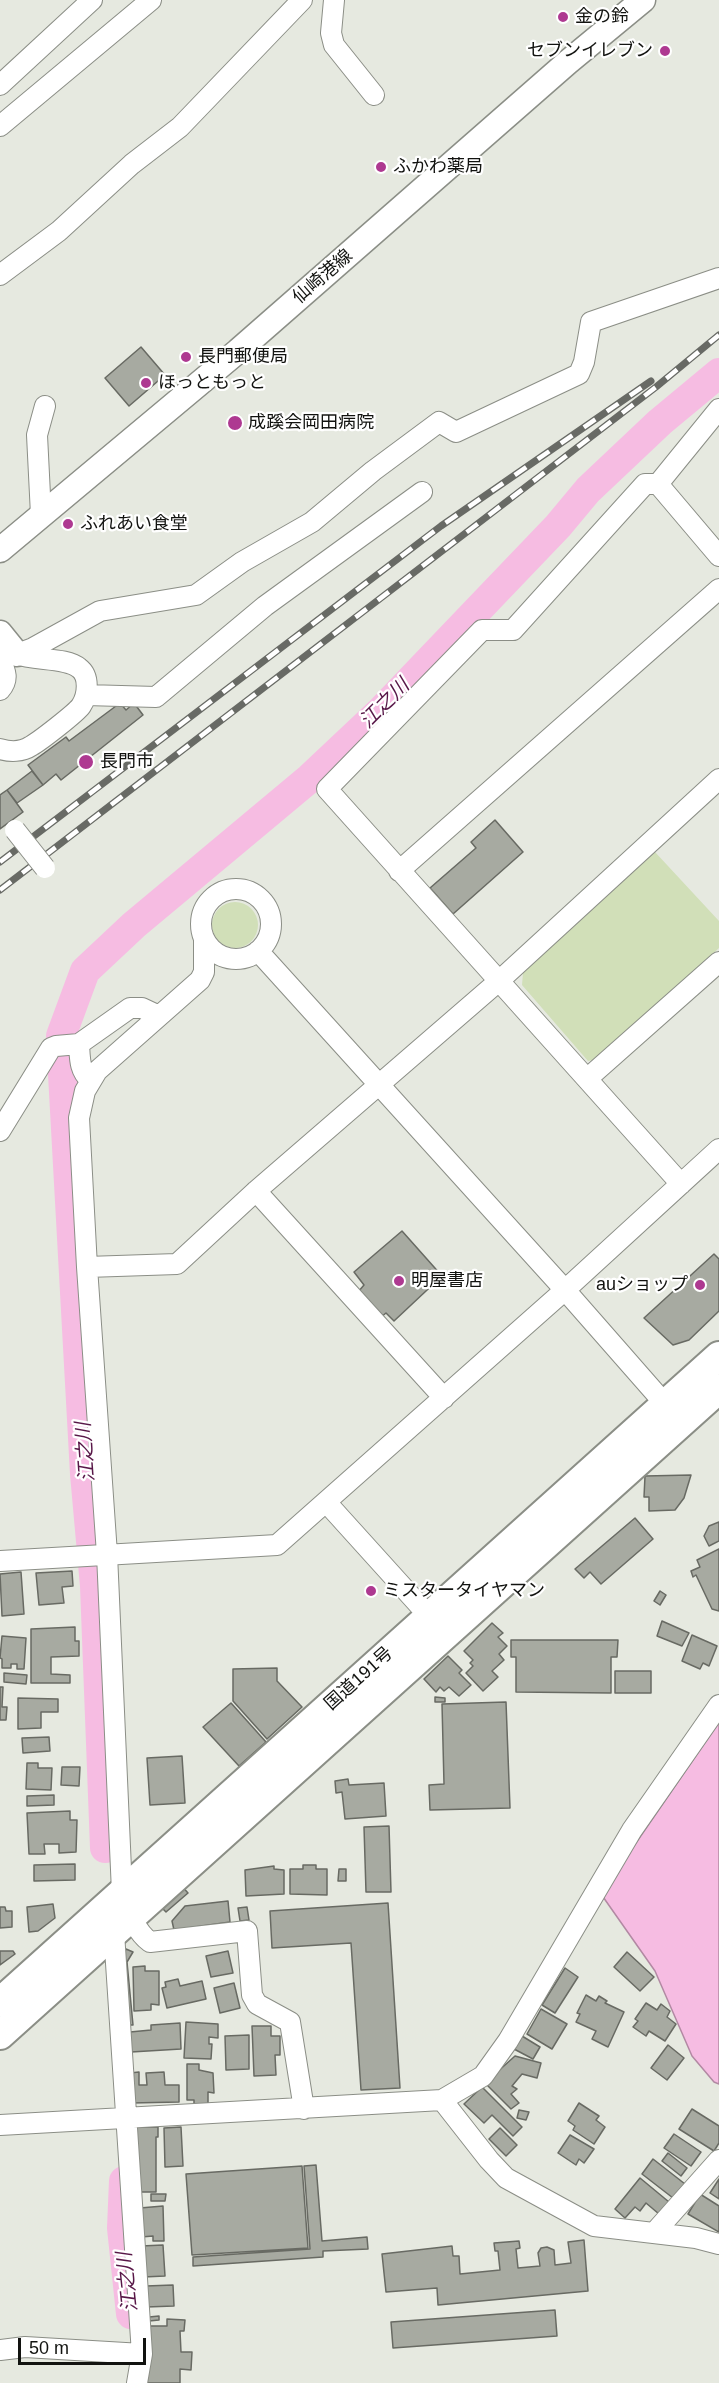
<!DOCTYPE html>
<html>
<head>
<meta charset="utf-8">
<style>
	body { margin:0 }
	#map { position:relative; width:719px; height:2383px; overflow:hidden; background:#e6e9e0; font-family:Helvetica,sans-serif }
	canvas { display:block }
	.scale { position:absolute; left:18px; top:2338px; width:128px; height:27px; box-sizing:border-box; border:3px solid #121310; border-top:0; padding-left:8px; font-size:18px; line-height:21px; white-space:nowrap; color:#121310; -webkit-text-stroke:4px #fff; paint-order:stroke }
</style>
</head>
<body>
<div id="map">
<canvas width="719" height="2383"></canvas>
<div class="scale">50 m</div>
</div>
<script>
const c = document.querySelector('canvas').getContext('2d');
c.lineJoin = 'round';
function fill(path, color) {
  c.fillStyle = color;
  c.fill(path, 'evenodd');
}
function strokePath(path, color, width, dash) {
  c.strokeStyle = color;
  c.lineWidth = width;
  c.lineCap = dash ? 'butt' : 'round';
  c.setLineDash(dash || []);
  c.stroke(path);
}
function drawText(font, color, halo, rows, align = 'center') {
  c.font = font + ' Helvetica,"Noto Sans JP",sans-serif';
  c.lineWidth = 4.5;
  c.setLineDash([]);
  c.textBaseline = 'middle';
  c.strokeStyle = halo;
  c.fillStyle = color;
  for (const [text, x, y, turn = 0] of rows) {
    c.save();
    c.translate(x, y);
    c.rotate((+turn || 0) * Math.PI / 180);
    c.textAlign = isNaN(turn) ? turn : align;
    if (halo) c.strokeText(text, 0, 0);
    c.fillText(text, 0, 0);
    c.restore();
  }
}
const green = new Path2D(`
	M655,852l64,69v27l-121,111 -10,2 -66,-76 1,-12z
	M212 925a23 23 0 1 1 46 0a23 23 0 1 1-46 0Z`);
const water = new Path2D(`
	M719,1722v362l-5,-2 -22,-26 -37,-85 -54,-77z`);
const river = new Path2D(`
	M61,1036l24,-65 49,-46 176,-147 69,-65 179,-187 30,-36 72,-68 59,-49
	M62,1056l23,418 10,112 10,262
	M124,2181l-2,47 9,86`);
const building = new Path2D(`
	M141,347l24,28 -36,31 -24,-28z
	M120,703l6,7 8,-7 9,12 -82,65 -5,-6 -13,11 -15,-20 38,-28 3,4z
	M32,771l11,14 -26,18 -10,-13z
	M7,790l16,22 -23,17v-34z
	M495,820l28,32 -70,62 -23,-26 46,-40 -5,-6z
	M402,1231l40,45 -48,45 -8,-8 -6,5 -22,-26 6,-7 -10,-13z
	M714,1254l5,5v52l-30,29 -16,5 -29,-27z
	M691,1475l-7,23 -9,12 -26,1v-14h-5l1,-21z
	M635,1518l18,21 -52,45 -11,-12 -6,6 -9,-9z
	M719,1522v19l-10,5 -5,-10 5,-10z
	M719,1549v62l-7,-2 -16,-34 -3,2 -2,-6 9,-4 -3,-7z
	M72,1571l1,15 -11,1 2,16 -25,2 -3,-32z
	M21,1572l3,42 -22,2 -2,-42z
	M660,1591l6,4 -6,10 -6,-4z
	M662,1621l27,12 -7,13 -25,-10z
	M492,1623l11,10 -5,4 9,9 -8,8 5,6 -12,11 6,6 -15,14 -17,-18 7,-7 -3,-3 3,-3 -9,-9z
	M75,1627v14h4v15l-28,1v17l19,1v8h-39v-54z
	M692,1635l25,11 -8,20 -6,-3 -3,6 -18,-8z
	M2,1636l24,2 -2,31h-7v-5h-6v4h-9v-9l-2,-1z
	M511,1640h107l-1,17h-6v36l-95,-1v-35h-5z
	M448,1656l14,14 -3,3 12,12 -12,11 -10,-9 -5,4 -4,-4 -4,5 -12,-13z
	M277,1668v13l25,26 -35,32 -34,-38v-32z
	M615,1671h36v22h-36z
	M4,1673l23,2 -1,9 -22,-2z
	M0,1687h3l-1,20h5l-1,13h-6z
	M435,1697l10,1v4h-10z
	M18,1698l40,1v13h-17v16l-23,1z
	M506,1702l4,106 -80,2 -1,-25 15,-1 -2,-80z
	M231,1703l35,39 -27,24 -36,-39z
	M49,1737l1,14 -27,2 -1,-15z
	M182,1756l3,47 -35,2 -3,-47z
	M27,1763h11v5h14l-1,22 -25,-1z
	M62,1767h18l-1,19 -18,-1z
	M348,1779l1,6 35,-2 2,33 -41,3 -3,-27 -6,1 -1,-12z
	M54,1795v10l-27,1v-10z
	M70,1811v9h7l-1,32 -17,1v-9h-15l1,10h-16l-2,-41z
	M389,1826l2,66h-25l-2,-65z
	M75,1864v16l-41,1v-16z
	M303,1865h13v4h11v26l-37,-1v-25h13z
	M274,1866v3l10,1v24l-38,2 -1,-26z
	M339,1869h7v12h-8z
	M180,1884l8,9 -22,19 -8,-8z
	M228,1901l2,21 -56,8 -2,-9 13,-15z
	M388,1903l12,185 -39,2 -10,-147 -79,5 -2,-37z
	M53,1904l2,14 -17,13 -9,1 -2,-25z
	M0,1907h5l1,4h6v16l-12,1z
	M247,1907l2,13 -9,1 -2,-13z
	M126,1949l7,3 -6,10 6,63h-7l-5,-64z
	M0,1951h13l2,3 -15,11z
	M228,1951l5,22 -22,4 -5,-21z
	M627,1952l27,25 -14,14 -26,-24z
	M145,1966v5h14v34l-8,-1v6l-17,1 -1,-44z
	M565,1968l13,9 -23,36 -13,-8z
	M178,1979l2,7 22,-5 4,18 -39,9 -5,-20 4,-1 -1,-5z
	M234,1983l6,25 -20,5 -6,-25z
	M586,1995l10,6 3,-5 8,5 -2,2 19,9 -16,35 -16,-8 4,-8 -20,-9 4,-8 -3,-1z
	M646,2003l11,7 4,-6 9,7 -3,6 9,7 -11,17 -16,-10 -3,5 -13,-9 5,-6 -3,-2z
	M541,2009l26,15 -15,25 -25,-15z
	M186,2022l32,2v14l-9,-1v7h3l-1,15 -27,-1z
	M180,2023l1,26 -50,3 -1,-20 21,-2v-5z
	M252,2026h19v10h9v19h-5l1,20 -22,1z
	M249,2035v34l-23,1 -1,-34z
	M522,2036l18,11 -7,12 -19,-10z
	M668,2045l16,13 -17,22 -16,-12z
	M515,2056l26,7 -4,15 -15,-4 -10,12 5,3 -6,5 8,9 -8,6 -26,-26z
	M187,2064h12v6l14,3 1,20 -6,-1v14h-14v-6h-7z
	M139,2072v13h8l-1,-12 18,-1 1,13h14v17l-48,1 -1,-30z
	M482,2087l40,40 -9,9 -21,-21 -8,8 -20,-19z
	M579,2103l20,13 -3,4 9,7 -11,17 -21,-14 2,-4 -7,-5z
	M692,2109l27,17v17l-5,8 -35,-22z
	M519,2110l10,2 -3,8 -9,-2z
	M136,2127h22v10h-2v55h-18z
	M181,2127l2,39 -18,1 -1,-39z
	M500,2128l17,17 -11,11 -17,-17z
	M674,2134l27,18 -10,14 -27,-18z
	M570,2135l24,14 -10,14 -5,-4 -3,6 -18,-12z
	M668,2153l19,15 -6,8 -19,-15z
	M653,2159l32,25 -12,14 -31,-24z
	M316,2165l6,76 45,-4 1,12 -45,2v6l-130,9v-9l117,-8 -6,-83z
	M302,2166l6,82 -116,7 -6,-81z
	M640,2178l29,24 -10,12 -13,-11 -6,8 -5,-4 -10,11 -10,-9z
	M719,2179v20l-9,-6z
	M151,2194h15l-1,7h-14z
	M700,2194l19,12v26l-31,-18z
	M163,2206l1,35h-11v-5l-12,1 -1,-29z
	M584,2240l4,51 -150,14 -1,-17 -51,4 -4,-38 70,-8 1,10h6l1,18 40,-4 -2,-19h-3l-1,-8 25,-2 1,7 -4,1 2,19 22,-2 -2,-13 3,-5 6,-1 7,3 1,15 16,-2 -3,-21z
	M163,2245l2,31 -22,1 -2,-31z
	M173,2285l1,21 -28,1v-21z
	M555,2310l2,26 -164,12 -2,-26z
	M159,2316v4l-10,1v-4z
	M167,2319l18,1 -1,11h-4l1,21h11l-1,18 -11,-1v14h-33l1,-57h19z`);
const minor = new Path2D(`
	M334,0l-3,33 3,12 40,50
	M0,85l92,-85
	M0,126l151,-126
	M0,275l59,-44 73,-67 48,-37 122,-127
	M658,484l61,72
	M41,515l-4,-80 8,-29
	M17,654l16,-6 67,-37 96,-16 46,-33 70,-40 61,-51 66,-49 17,10 123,-58 5,-12 7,-40 128,-44
	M0,660c6,11 9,20 0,30
	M86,695l70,2 109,-91 157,-114
	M0,749c10,3 22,3 31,-3 9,-5 45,-33 50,-40 7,-11 9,-30 -2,-38 -13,-11 -45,-7 -62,-14
	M399,871l320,-282
	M201 924a35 35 0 1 1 70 0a35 35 0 1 1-70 0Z
	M204,938v34l-4,8 -103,91 -12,20 -6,27 8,149 20,287 15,338c7,18 12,38 28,50l97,-11 5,64 5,9 33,18 14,87
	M258,951l307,339 107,122
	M79,1044c1,14 0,26 11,36
	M588,1078l131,-116
	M0,1131l51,-83 5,-2 23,-2 51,-36h12l17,8
	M681,1184l-354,-395 155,-159h31l132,-146h13l61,-75
	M256,1191l188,207
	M87,1267l90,-3 79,-73 244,-211 219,-201
	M326,1502l103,114
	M0,1561l277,-16 288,-255 154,-141
	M114,1933l28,421 -5,29
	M442,2100l47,60 17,18 88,48 102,12 23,6
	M0,2125l442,-25 41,-24 25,-35 124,-211 87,-125
	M654,2233l65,-73
	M0,2350l25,-3 117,7`);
const major = new Path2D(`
	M0,550l238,-199 330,-289 75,-62
	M0,633l17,21`);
const highway = new Path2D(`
	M0,2002l719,-646
	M0,2035l719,-646`);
const rail = new Path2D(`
	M0,862l441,-336 210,-145
	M0,890l656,-503 63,-52`);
const minorBridge = new Path2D(`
	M15,830l30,38`);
const markers = [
	[563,17,6,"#ae3991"],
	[665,51,6,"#ae3991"],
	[381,167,6,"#ae3991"],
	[186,357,6,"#ae3991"],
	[146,383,6,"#ae3991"],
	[235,423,8,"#ae3991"],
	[68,524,6,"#ae3991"],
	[86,762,8,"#ae3991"],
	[399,1281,6,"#ae3991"],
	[700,1285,6,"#ae3991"],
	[371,1591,6,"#ae3991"]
];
const poiNames = [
	["金の鈴",575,17],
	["セブンイレブン",653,51,"right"],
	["ふかわ薬局",393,167],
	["長門郵便局",198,357],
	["ほっともっと",158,383],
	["成蹊会岡田病院",248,423],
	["ふれあい食堂",80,524],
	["長門市",100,762],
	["明屋書店",411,1281],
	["auショップ",688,1285,"right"],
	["ミスタータイヤマン",383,1591]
];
const streetNames = [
	["仙崎港線",323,277,-41],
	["国道191号",359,1679,-42]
];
const waterNames = [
	["江之川",385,704,-45],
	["江之川",86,1452,-94],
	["江之川",128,2282,-96]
];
fill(green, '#d1dfb8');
fill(water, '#f6bce2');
strokePath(water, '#b289a3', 1.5);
strokePath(river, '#f6bce2', 30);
fill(building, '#a7aaa1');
strokePath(building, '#686a63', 1.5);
strokePath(minor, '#8b8e86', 22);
strokePath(major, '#8b8e86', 27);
strokePath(highway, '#8b8e86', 32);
strokePath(minor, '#fff', 20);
strokePath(major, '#fff', 24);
strokePath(highway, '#fff', 28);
strokePath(rail, '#686a65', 7);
strokePath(rail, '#fff', 4.5, [14]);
strokePath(minorBridge, '#8b8e86', 22, []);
strokePath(minorBridge, '#fff', 20);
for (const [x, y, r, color] of markers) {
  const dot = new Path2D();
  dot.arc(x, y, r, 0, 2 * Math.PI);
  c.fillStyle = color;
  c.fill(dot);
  strokePath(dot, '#fff', 2);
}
drawText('18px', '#121310', '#fff', poiNames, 'left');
drawText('18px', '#121310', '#fff', streetNames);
drawText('italic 20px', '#581748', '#fff', waterNames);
</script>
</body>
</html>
